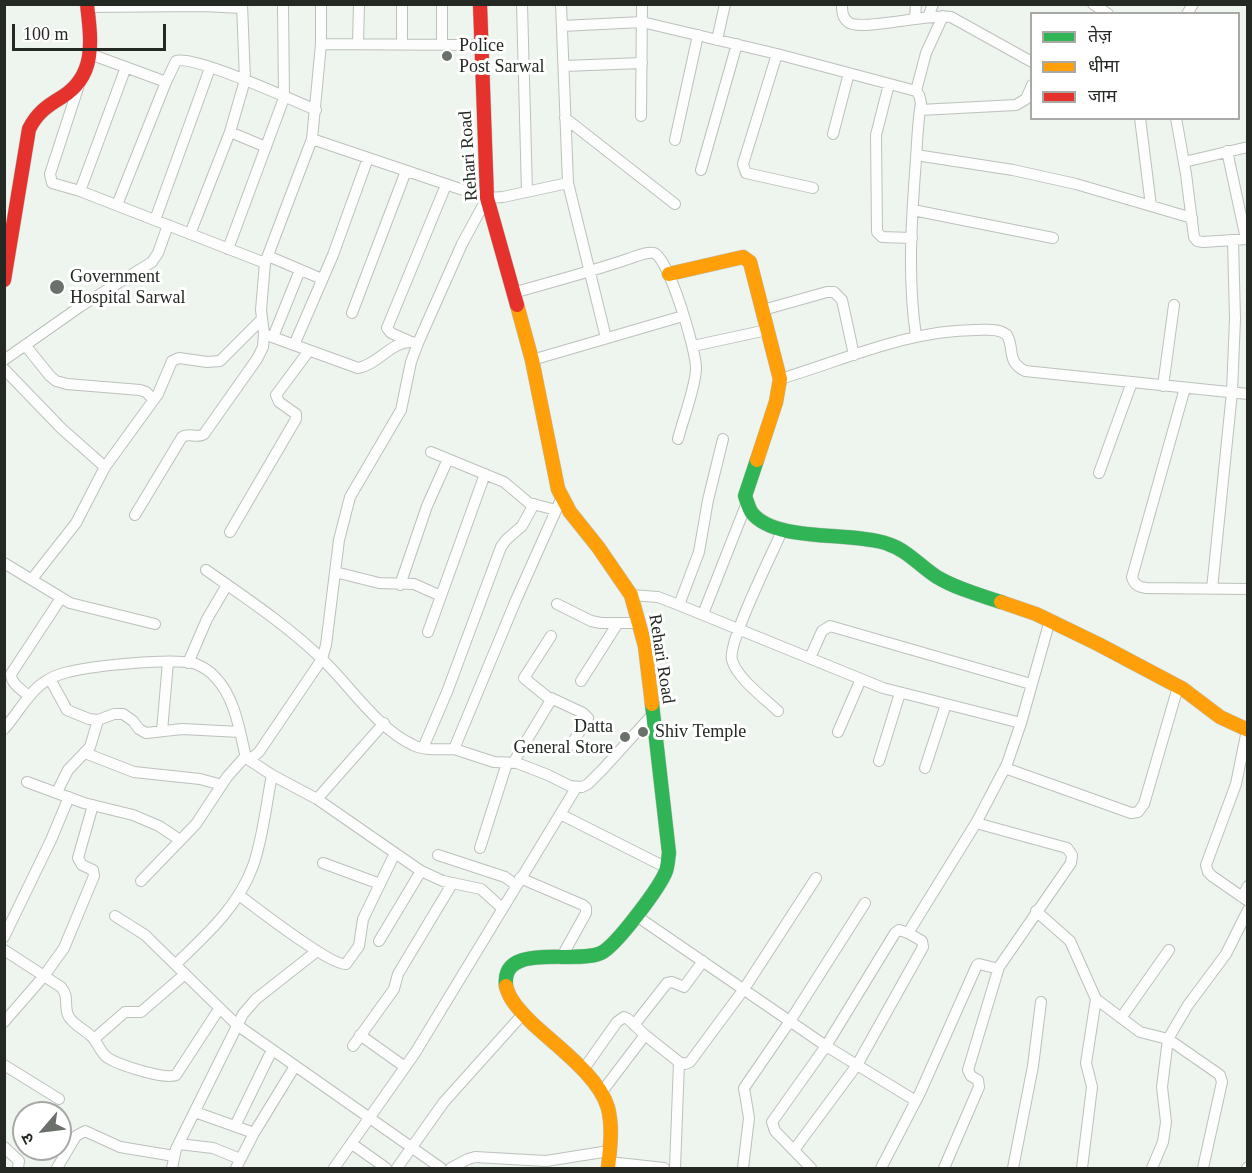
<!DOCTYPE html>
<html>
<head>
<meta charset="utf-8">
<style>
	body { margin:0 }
	#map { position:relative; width:1252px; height:1173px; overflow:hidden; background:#eef4ee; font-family:"Times New Roman","Noto Sans Devanagari",serif }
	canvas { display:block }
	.frame { position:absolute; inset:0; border:6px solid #252924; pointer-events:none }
	.legend { position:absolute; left:1030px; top:12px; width:210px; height:108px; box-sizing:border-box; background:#fff; border:2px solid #a8a9a7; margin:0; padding:8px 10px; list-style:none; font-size:18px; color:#252924 }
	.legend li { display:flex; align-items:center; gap:12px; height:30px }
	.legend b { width:30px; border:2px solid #a8a9a7 }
	.north { position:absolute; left:12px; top:1101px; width:60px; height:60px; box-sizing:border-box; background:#fff; border:2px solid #a8a9a7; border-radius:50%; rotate:242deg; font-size:16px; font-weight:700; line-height:24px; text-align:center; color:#252924 }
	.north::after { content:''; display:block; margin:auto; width:21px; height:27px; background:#6b706b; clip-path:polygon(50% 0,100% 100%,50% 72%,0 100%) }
	.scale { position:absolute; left:12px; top:24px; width:154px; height:27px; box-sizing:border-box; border:3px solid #252924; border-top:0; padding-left:8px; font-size:18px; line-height:21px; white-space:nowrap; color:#252924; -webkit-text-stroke:4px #fff; paint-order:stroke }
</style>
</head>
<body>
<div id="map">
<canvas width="1252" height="1173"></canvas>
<div class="frame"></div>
<ul class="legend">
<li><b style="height:8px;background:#30b455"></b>तेज़</li>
<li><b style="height:8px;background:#ff9f0a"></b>धीमा</li>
<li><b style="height:8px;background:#e5322d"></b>जाम</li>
</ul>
<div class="north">उ</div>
<div class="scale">100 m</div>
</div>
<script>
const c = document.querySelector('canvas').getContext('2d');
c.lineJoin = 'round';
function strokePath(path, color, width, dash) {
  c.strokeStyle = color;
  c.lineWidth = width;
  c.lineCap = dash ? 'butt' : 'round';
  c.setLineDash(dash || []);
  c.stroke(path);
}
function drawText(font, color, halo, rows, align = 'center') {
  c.font = font + ' "Times New Roman",serif';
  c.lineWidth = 6;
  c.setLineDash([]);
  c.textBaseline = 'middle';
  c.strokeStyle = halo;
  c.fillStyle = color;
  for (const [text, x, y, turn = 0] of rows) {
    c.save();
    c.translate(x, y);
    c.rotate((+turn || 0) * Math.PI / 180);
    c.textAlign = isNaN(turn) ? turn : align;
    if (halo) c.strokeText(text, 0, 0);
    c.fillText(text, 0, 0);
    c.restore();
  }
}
const street = new Path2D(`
	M402,4v40
	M442,4v40
	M522,4l5,188
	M561,4l7,179 38,155
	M842,4c0,7 0,13 6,18 11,10 82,-9 103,-5l81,45
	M1093,4l15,10
	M87,7l116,-1 39,2
	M1187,14l6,-10
	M928,17l5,-13
	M915,18l1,-14
	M562,26l80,-4 135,32 139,37 3,4 2,8c-4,23 -4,47 -6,70 -4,54 -7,109 1,163
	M717,40l8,-36
	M321,44l160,1
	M358,44l1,-40
	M90,54l76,28
	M777,54l-34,110 3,9 67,15
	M564,66l78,-3
	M889,84l-13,51 1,97 5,5 30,1
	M79,85l-29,89 2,9 28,8 185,72
	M916,91l10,-38 17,-37
	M920,110l96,-5 10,-6 6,-14
	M641,116l1,-112
	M565,118l110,86
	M1140,118l11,88
	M1176,118l10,56 8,63 3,4 6,1 45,-3
	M230,132l36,15
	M833,134l16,-61
	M312,139l175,59 16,-1 65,-14
	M675,140l23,-105
	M1227,151l19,88
	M916,155l97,15 63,14 116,34
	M1184,162l64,-15
	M701,170l36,-126
	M80,191l46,-124
	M117,205l49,-123 10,-21c17,-7 118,40 140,49
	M913,210l140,28
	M155,220l55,-152
	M190,234l40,-102 15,-52 -3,-76
	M228,249l56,-151 -1,-94
	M268,256l54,23
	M513,293c38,-11 77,-21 115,-34 7,-2 18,-8 26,-6 15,5 42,97 42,115 0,18 -13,51 -18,71
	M763,310l64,-18h7l8,8 12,55
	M352,313l54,-142
	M264,334l94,34c20,-3 33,-27 54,-26
	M273,337l27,-67
	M409,341l-18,-8 -4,-5 59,-143
	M25,345l25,31 6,5 11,3 73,6 6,2 7,7
	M294,345l39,-90 35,-97
	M693,346l74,-16
	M4,360l77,-54 71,-44 6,-9 10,-28
	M532,360l151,-44
	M4,369l58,60 43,38
	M780,379c64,-19 128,-49 196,-49 11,0 22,-2 31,5 8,15 -1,26 18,36l223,23
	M1163,386l11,-81
	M1185,388l-53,189c2,8 7,10 14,11l102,1
	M431,452l73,30 25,21 27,7
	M1099,473l33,-91
	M562,497l-46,103 -62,149 40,13 23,1 31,12 22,11 12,1 6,-3 15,-15 49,-54
	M135,515l47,-78c7,-5 15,2 22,-3l53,-75 6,-12 1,-13 -3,-24 4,-47 47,-124 9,-95v-40
	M230,532l66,-113v-5l-17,-12 -3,-7 32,-43
	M4,563l66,40 85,21
	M206,570c40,28 82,56 117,90 28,27 54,68 90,85 12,6 28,4 41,4
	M335,572l44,11 35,1 27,12
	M32,579l44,-56 29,-56 53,-73 14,-33 7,-3 28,4 13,-1 41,-41
	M400,585l27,-79 21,-47
	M1212,589l20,-197 3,-73 -2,-79
	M631,595l27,2 21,8 204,83 138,35
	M557,604l34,17 10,2h38
	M679,605l20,-53 9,-52 15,-61
	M703,614l43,-109
	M428,632l57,-158
	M810,658l12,-27 8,-5 201,58
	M188,663l19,-44 20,-34
	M50,679l17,31 22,9 9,1 16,-6h9l10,7 6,8 7,4 36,-4 58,3
	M581,681l37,-58
	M29,696c-7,-6 -18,-12 -18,-22l50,-76
	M551,698l32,15 5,5 -17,27
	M778,711c-14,-13 -41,-33 -46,-51 -5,-17 41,-108 50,-129
	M4,729c12,-13 25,-37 39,-46 7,-5 16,-9 25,-11 24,-6 106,-15 128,-8 7,3 14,7 19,13 20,20 25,55 31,81l26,17 45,24 104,72 22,10 38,8 21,19
	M1247,730l-11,54 -30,81 2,7 4,4 36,25
	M162,731l6,-69
	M838,732l23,-53
	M423,748l24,-56 54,-145 5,-7 16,-14 12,-22
	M85,753l49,19 66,7 22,6
	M879,761l21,-68
	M513,763l38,-63 -27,-22 27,-42
	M925,768l21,-64
	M1005,768l126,45 7,-1 6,-8 34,-117
	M27,782l57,21 49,12 26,11 21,14
	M57,792l11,-22 22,-23 8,-27
	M317,799l67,-76
	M560,814l107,54
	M480,848l27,-85
	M438,855l67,22 11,8
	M323,863l57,21
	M520,878l63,27 3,3v5l-25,45
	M141,881l55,-57 31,-47 16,-18 10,-2 6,-5 63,-93 4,-14 13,-105 11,-43 51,-87 10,-48 7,-19 44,-99 25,-46
	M239,895c16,12 92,71 107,69l13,-18 4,-27 32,-66
	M1242,897l6,-11
	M1036,911l34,30 26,58 44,33 28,7 52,36 2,7 -19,86
	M635,915l191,131 31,19 66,-118 -1,-6 -14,-8 68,-110 31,-59 14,-41 29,-103
	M115,916l30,19 92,90 204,143
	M4,937l47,-97 18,-43
	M379,941l42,-70
	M4,950l57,37c9,10 2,20 8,30 6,9 15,12 22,19 7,6 9,17 17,22 11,7 57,22 68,17l43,-66
	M176,964c30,-29 62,-57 77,-98 10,-28 13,-61 19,-91
	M1121,1018l48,-68
	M4,1022l40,-46 20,-28 30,-72 -1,-6 -11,-5 -4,-7 15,-53
	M634,1025l33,-42 5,-1 12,5 19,-26
	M360,1035l45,32
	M94,1039l31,-27h16l44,-38
	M353,1046l41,-57 4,-15 54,-90
	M4,1065l55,34
	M583,1070l34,-48 7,-5 4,2 17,16 34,27 6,2 5,-2 54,-73 72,-111
	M601,1093l44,-58
	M195,1112l59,21
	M235,1126l37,-76
	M179,1144l34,4 27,11
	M352,1144l34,24
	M4,1147l15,14 -1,7
	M794,1150l63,-85 59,36
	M609,1162l55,6
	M57,1168l19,-32 9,-5 35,16 54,9
	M172,1168l4,-19 67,-135 13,-15 61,-48
	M236,1168l18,-35 41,-67
	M334,1168l81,-115 161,-265
	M397,1168l47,-66 78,-87
	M451,1168l17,-9 7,-2 71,4 63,-10
	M675,1168l4,-106
	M743,1168l6,-50 -5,-30 46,-67 75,-118
	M811,1168l-36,-37 -3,-9 54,-76 69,-113 4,-3 9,3
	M881,1168l39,-75 57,-128 2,-1 16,4 4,-1 72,-104 1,-8 -5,-7 -91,-25
	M944,1168l35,-81 -1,-7 -7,-4 -3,-6 31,-103
	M1013,1168l20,-102 8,-64
	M1082,1168l10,-81 -6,-24 10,-64
	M1152,1168l11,-26 3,-20 -4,-35 6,-48 20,-34 38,-51 22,-44
	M1247,1168l1,-1`);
const fast = new Path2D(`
	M757,460l-12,36c2,5 4,13 7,17 24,30 101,18 136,31 19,6 33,23 49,33 20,12 43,18 64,25
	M506,986c-5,-45 68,-21 95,-33 15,-7 59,-66 65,-82 2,-6 2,-12 3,-18l-17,-149`);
const slow = new Path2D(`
	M669,274l74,-17 7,5 30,117 -4,23 -19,58
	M517,305l15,55 26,129 12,23 28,35 33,48 14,51 7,58
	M1001,602l35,12 62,30 85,45 37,28 28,13
	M506,986c3,14 16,27 26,37 24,23 67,53 76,85 5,20 2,41 0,60`);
const jam = new Path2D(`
	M480,4l7,194 30,107
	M4,280l25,-151c8,-16 18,-23 33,-32 35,-22 29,-57 25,-93`);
const markers = [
	[447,56,6,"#6b706b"],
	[57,287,8,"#6b706b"],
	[643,732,6,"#6b706b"],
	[625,737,6,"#6b706b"]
];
const poiNames = [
	["Police",459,46],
	["Post Sarwal",459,67],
	["Government",70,277],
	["Hospital Sarwal",70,298],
	["Datta",613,727,"right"],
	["General Store",613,748,"right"],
	["Shiv Temple",655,732]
];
const streetNames = [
	["Rehari Road",469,156,-94],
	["Rehari Road",661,659,81]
];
strokePath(street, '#bcc1bc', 12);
strokePath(fast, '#bcc1bc', 15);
strokePath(slow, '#bcc1bc', 15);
strokePath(jam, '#bcc1bc', 15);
strokePath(street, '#fcfdfc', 10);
strokePath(fast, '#30b455', 14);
strokePath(slow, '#ff9f0a', 14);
strokePath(jam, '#e5322d', 14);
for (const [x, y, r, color] of markers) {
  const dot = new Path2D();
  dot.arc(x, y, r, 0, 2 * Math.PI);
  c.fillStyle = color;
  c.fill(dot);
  strokePath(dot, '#fff', 2);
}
drawText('18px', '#252924', '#fff', poiNames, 'left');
drawText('18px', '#252924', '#fff', streetNames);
</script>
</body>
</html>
